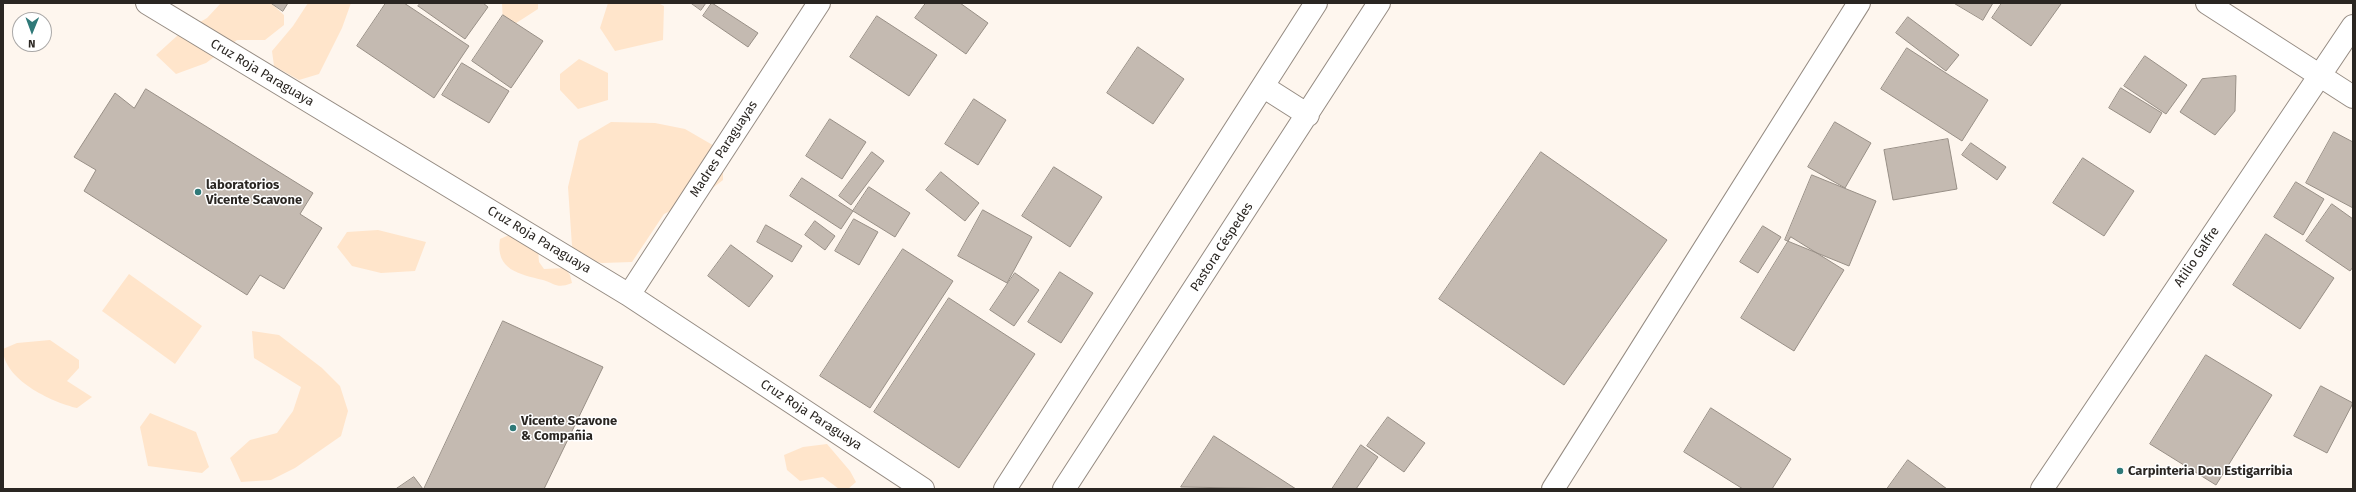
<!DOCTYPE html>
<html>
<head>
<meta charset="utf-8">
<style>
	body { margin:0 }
	#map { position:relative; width:2356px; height:492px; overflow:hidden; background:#fef6ee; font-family:"Fira Sans",sans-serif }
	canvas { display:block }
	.frame { position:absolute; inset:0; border:4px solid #2a2622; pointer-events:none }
	.north { position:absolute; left:12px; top:12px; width:40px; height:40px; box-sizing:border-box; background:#fff; border:1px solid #aaa8a7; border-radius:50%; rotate:181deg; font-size:11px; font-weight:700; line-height:16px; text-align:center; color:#2a2622 }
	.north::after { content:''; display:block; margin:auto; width:14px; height:18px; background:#2f7978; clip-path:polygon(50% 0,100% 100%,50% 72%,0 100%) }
</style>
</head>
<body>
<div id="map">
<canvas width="2356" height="492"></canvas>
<div class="frame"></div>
<div class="north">N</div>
</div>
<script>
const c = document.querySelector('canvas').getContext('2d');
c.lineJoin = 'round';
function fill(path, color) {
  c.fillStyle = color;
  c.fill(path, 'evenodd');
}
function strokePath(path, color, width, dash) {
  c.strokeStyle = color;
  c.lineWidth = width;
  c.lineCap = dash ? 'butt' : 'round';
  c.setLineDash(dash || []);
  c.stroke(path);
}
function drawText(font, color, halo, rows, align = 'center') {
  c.font = font + ' "Fira Sans",sans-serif';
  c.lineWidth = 3;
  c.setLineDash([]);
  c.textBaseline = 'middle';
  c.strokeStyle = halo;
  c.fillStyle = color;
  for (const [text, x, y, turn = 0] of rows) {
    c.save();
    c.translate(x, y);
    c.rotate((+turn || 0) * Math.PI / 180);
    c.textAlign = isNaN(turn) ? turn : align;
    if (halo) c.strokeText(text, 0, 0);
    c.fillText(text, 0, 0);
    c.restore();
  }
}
const green = new Path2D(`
	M221,3h50l13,12v10l-19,15h-28l-31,23 -30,11 -20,-19 22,-20 29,-17z
	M308,3h43l-9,25 -23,46 -20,6 -25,-14 -2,-15 21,-25z
	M502,3h36v6l-28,18 -7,-4z
	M608,3h50l6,3 -1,34 -48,11 -15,-23z
	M579,59l29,14v27l-30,9 -18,-19v-16z
	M611,122l44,1 30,6 38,22v29l-18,14 -41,20 -32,48 -30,1 -20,-4 -10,-13 -4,-59 11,-46z
	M378,230l48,12 -11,29 -34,2 -29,-7 -15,-19 10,-15z
	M509,235l29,14 1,13 5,7 21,-1 5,7 2,8c-15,6 -16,1 -29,-3 -24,-6 -48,-10 -43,-41z
	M129,274l73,52 -27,38 -73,-53z
	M252,331l27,4 43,33 18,18 8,25 -7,25 -46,32 -24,12 -30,2 -11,-24 20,-18 27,-7 16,-22 8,-24 -47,-29z
	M50,340l29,20v8l-12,13 25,16 -15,11c-26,-6 -74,-29 -74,-59l14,-6z
	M150,413l46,19 13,35 -7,6 -54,-7 -8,-39z
	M827,444l23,27 6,11 -8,7h-9l-16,-12 -23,4 -13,-11 -3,-15 19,-8z`);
const building = new Path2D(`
	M271,3h17l-5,8z
	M386,3h18l65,43 -35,52 -77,-52z
	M421,3h62l5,4 -23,32 -47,-33z
	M691,3h15l-5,7z
	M712,3l46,30 -10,14 -45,-31z
	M926,3h34l28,20 -22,31 -51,-36z
	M1954,3h39l-10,17z
	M2002,3h58l1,1 -30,42 -39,-28z
	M503,15l40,26 -32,47 -39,-27z
	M877,16l60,39 -28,41 -59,-39z
	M1908,17l51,38 -13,16 -50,-38z
	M1138,47l46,32 -31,45 -46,-31z
	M1907,48l81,52 -26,41 -81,-52z
	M2145,56l42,29 -21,29 -42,-28z
	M462,63l47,28 -20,32 -47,-28z
	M2236,76l-1,35 -20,24 -35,-23 22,-33z
	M2121,88l41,25 -12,20 -41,-25z
	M146,89l167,104 -13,21 22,14 -38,61 -24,-14 -13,20 -163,-104 12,-21 -22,-13 41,-64 19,15z
	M974,99l32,21 -28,45 -33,-21z
	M830,119l36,23 -24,37 -36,-23z
	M1835,122l36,21 -26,45 -37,-21z
	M2334,132l19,10v66l-47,-25z
	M1948,139l9,50 -64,11 -9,-50z
	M1971,143l35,24 -9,13 -35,-25z
	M872,152l12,9 -33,44 -12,-9z
	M1541,152l126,88 -103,145 -125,-86z
	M2083,158l51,33 -30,45 -51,-33z
	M1054,167l48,30 -32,50 -48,-31z
	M941,172l38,31 -14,18 -39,-31z
	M1812,175l64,26 -27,65 -64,-26z
	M802,178l51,33 -12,18 -51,-33z
	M2296,182l28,17 -21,36 -29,-18z
	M869,187l41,26 -15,24 -42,-26z
	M2332,204l21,15v48l-3,4 -44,-30z
	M983,210l49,27 -25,46 -49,-27z
	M854,219l24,13 -19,33 -24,-14z
	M815,221l20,15 -10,14 -20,-15z
	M766,225l36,21 -10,16 -35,-20z
	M1763,226l18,11 -23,36 -18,-11z
	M2266,234l68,44 -34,51 -67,-44z
	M1791,237l53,33 -50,81 -53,-33z
	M731,245l42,31 -24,31 -41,-31z
	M903,249l50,32 -83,127 -50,-32z
	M1060,272l33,21 -32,50 -33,-21z
	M1015,273l24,17 -25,36 -24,-16z
	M949,298l86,56 -76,114 -85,-56z
	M503,321l100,46 -59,122h-120z
	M2206,355l66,40 -56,90 -66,-41z
	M2321,386l32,17 -26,50 -33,-17z
	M1711,408l80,51 -19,30h-29l-59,-37z
	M1388,417l37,26 -21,29 -37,-26z
	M1214,436l82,53 -115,-2z
	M1361,445l17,12 -22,32h-24z
	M1908,460l39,29h-60z
	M414,477l9,12h-27z`);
const minor = new Path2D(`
	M147,3l482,292 294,194
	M2207,3l146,94
	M629,295l190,-292
	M1553,489l306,-486
	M2042,489l311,-463`);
const major = new Path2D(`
	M1264,87l44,28
	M1005,489l311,-486
	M1064,489l315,-486`);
const markers = [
	[198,192,4,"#2f7978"],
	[513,428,4,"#2f7978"],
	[2120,471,4,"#2f7978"]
];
const streetNames = [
	["Cruz Roja Paraguaya",262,73,31],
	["Madres Paraguayas",724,149,-57],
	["Cruz Roja Paraguaya",539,240,31],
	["Pastora Céspedes",1222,247,-57],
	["Atilio Galfre",2197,257,-56],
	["Cruz Roja Paraguaya",811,415,33]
];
const poiNames = [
	["laboratorios",206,185],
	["Vicente Scavone",206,200],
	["Vicente Scavone",521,421],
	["& Compañia",521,436],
	["Carpinteria Don Estigarribia",2128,471]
];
fill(green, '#ffe5cb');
fill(building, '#c4bab1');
strokePath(building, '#988f86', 1);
strokePath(minor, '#958b82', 24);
strokePath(major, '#958b82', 24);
strokePath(minor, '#fff', 22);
strokePath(major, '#fff', 22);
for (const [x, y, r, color] of markers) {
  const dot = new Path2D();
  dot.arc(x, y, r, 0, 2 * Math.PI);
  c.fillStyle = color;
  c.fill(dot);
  strokePath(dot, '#fff', 1.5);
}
drawText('13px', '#2a2622', '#fff', streetNames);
drawText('bold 13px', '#2a2622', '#fff', poiNames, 'left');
</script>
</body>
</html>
